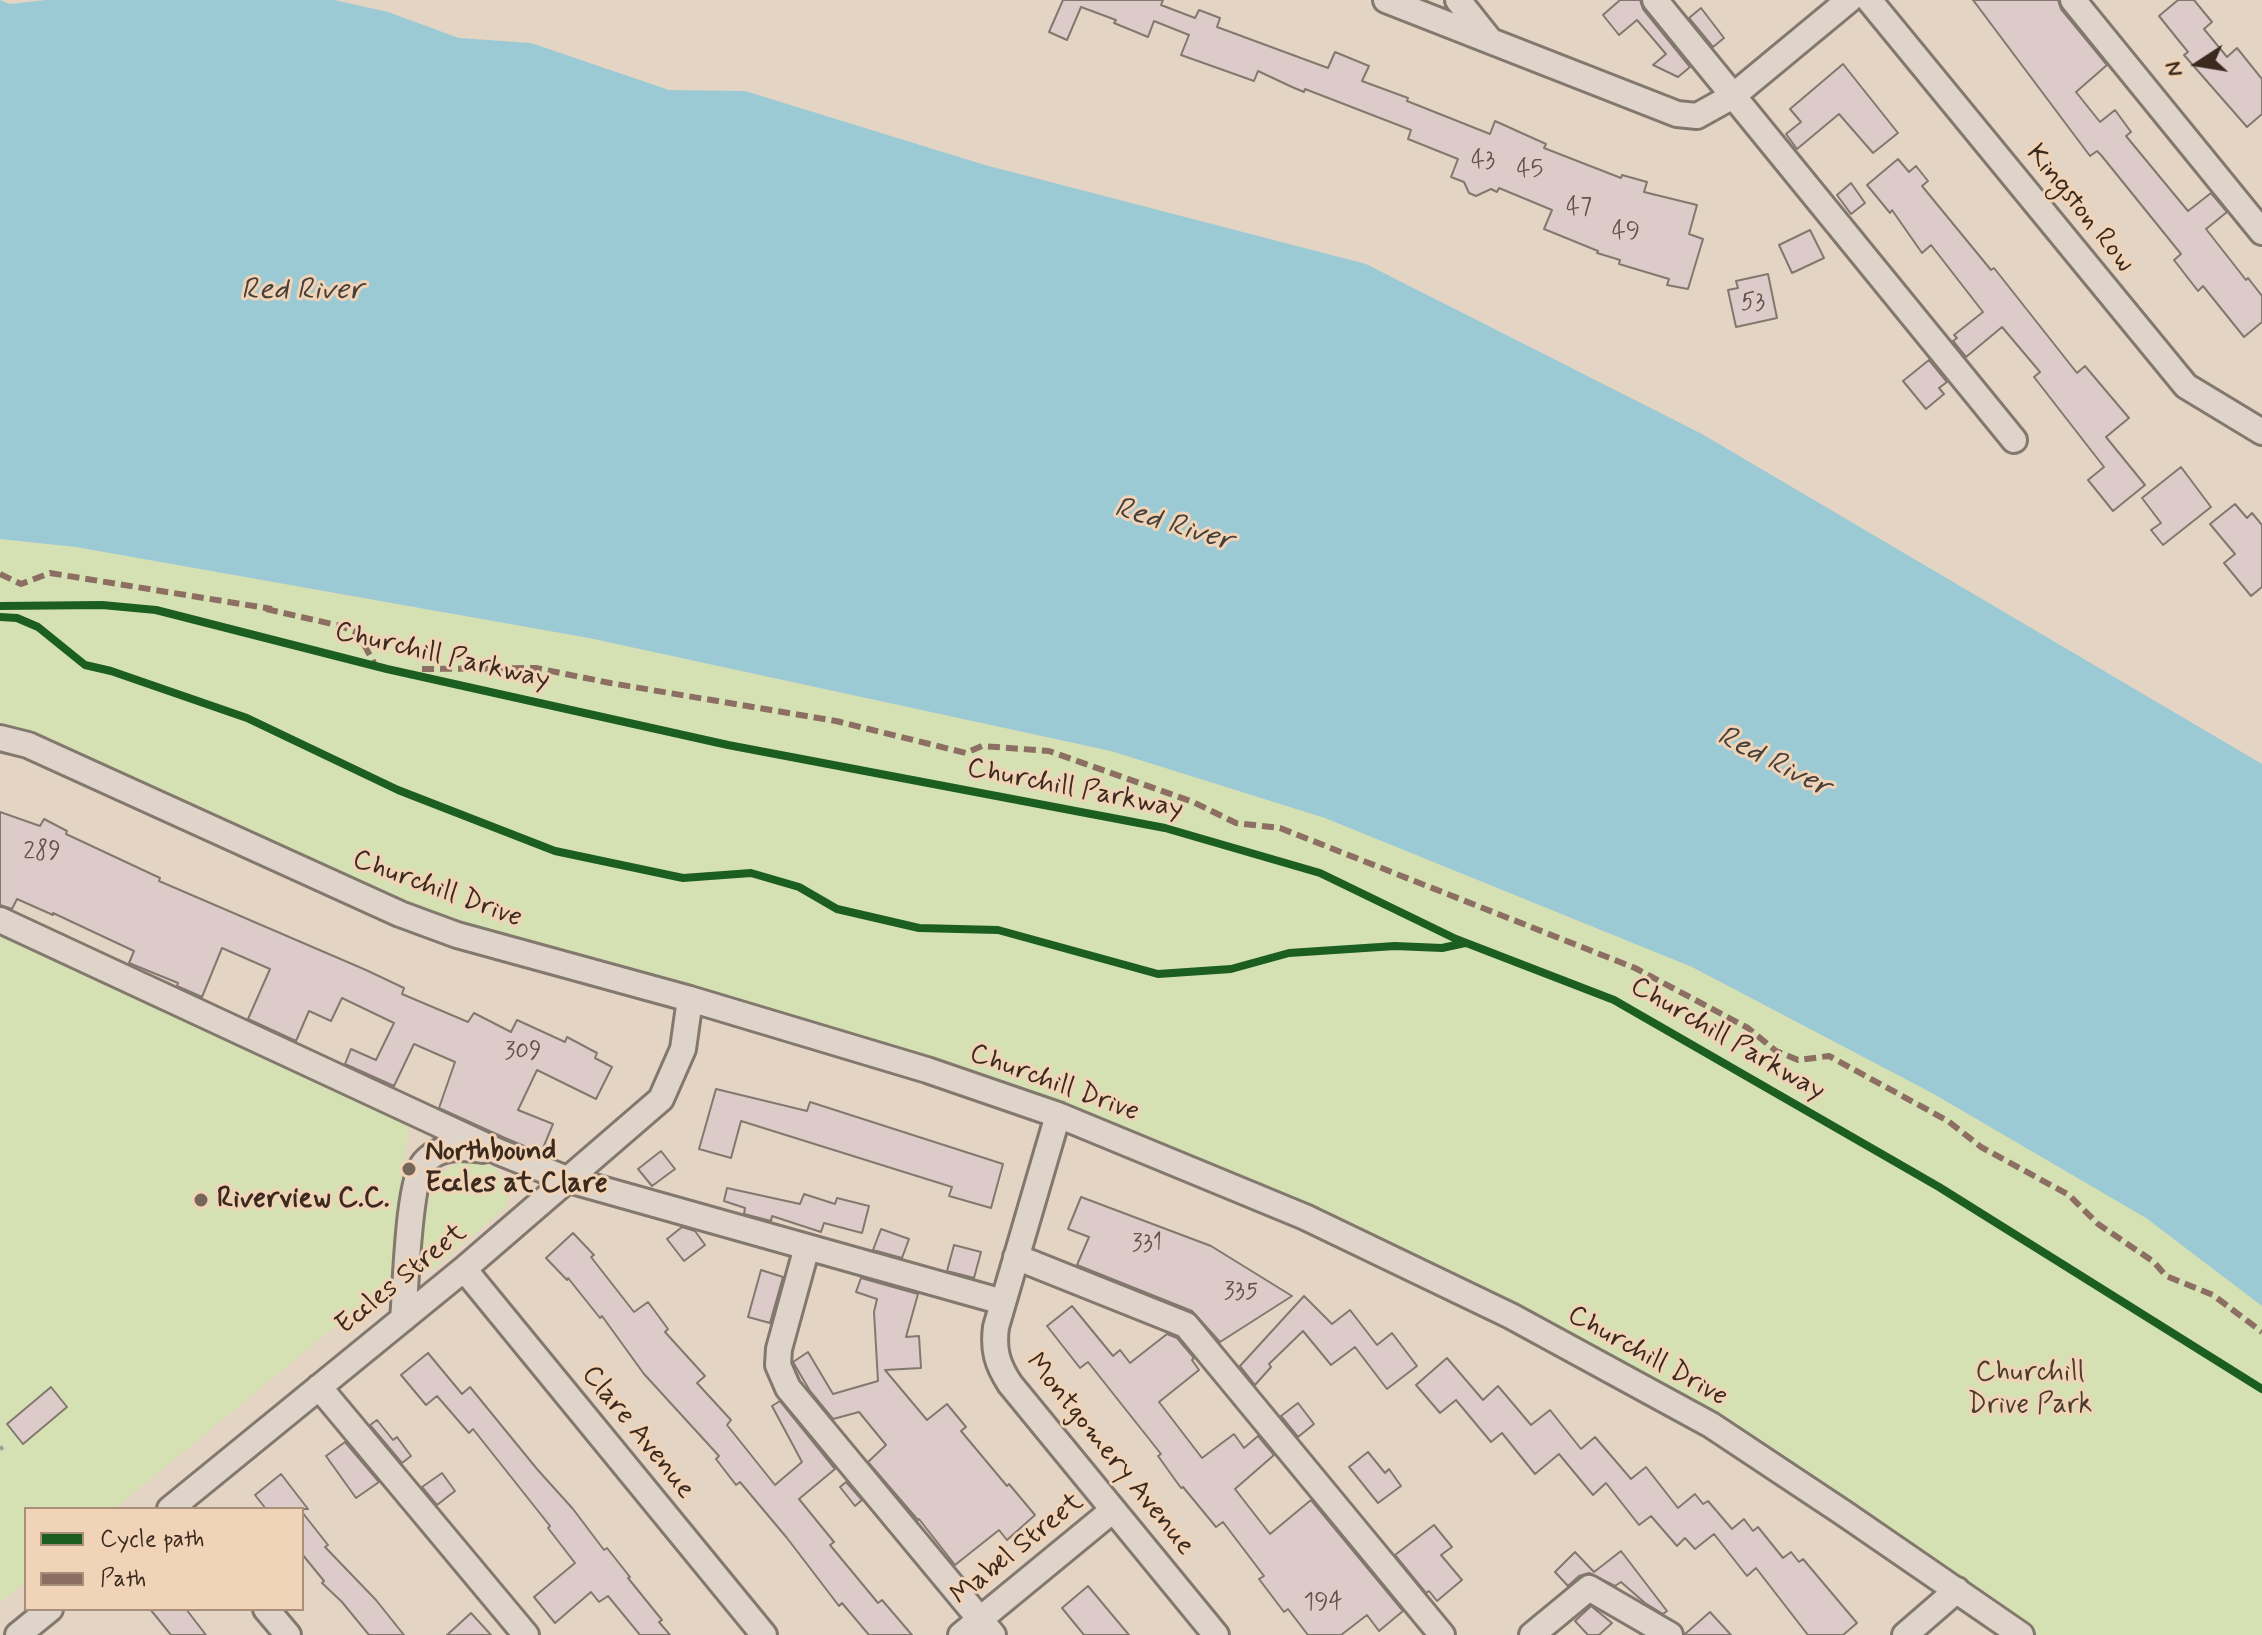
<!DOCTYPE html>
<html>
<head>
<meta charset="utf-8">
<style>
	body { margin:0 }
	#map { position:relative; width:2262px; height:1635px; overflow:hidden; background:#e4d4c4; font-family:Mynerve,sans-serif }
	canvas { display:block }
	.legend { position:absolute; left:24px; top:1507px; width:280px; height:104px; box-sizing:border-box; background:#f1d3b7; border:2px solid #a88f7a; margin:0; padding:10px 14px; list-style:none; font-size:24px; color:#3b2a1e }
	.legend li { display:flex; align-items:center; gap:16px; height:40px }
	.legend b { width:40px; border:2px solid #a88f7a }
	.north { position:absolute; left:2158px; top:24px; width:80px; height:80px; -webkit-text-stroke:6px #f1d3b7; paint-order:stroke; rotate:258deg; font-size:22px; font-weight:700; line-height:32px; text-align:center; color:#3b2a1e }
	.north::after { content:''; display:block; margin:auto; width:28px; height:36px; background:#3b2a1e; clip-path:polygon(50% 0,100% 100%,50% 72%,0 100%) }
</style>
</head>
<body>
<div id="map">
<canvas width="2262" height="1635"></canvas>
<ul class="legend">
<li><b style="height:10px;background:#1b5e20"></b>Cycle path</li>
<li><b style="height:10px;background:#8d6e63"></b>Path</li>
</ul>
<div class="north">N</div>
</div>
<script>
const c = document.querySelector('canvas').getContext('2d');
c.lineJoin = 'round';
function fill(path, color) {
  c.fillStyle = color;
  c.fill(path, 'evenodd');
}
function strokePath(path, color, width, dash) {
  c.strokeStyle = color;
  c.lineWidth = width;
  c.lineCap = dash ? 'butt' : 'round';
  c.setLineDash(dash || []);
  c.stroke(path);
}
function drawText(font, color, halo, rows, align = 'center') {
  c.font = font + ' Mynerve,sans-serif';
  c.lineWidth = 6;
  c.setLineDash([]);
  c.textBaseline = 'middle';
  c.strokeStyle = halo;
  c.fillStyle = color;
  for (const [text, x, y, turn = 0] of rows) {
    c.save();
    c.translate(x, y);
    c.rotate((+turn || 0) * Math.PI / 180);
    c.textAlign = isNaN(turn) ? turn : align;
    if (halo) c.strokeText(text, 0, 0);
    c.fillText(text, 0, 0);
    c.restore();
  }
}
const green = new Path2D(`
	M0,539l76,8 513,91 522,113 214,67 367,149 240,126 214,125 116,88v329h-241l-176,-121 -334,-198 -453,-201 -601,-180 -457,-197z
	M0,931l409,191 -16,157 -279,230h-88v72l-26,22z
	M477,1160c23,8 42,26 26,50l-71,60 -7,1c-6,-22 1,-81 17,-98 9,-9 23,-12 35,-13z`);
const water = new Path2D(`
	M0,0l10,4 36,-4h288l54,12 71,26 72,5 138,47 76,1 240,74 381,99 336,170 560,330v542l-116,-88 -214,-125 -240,-126 -367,-149 -214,-67 -522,-113 -513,-91 -76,-8z`);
const building = new Path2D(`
	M1063,0h100l-2,5 34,13 4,-8 21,8 -3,9 111,41 7,-16 34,14 -7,15 46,17 -1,3 83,33 5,-13 51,23 -2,4 77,30 1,-3 25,7 -3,10 53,13 -8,29 14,5 -15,50 -21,-4 2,-6 -50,-15 1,-4 -23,-7 1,-2 -54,-22 8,-19 -53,-22 -2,4 -6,-3 -15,7 -7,-3 -5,-11 -13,-5 7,-18 -50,-20 3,-9 -106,-41 -1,3 -12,-5 -34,-16 -4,10 -73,-26 8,-20 -35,-14 -6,16 -34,-14 2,-3 -35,-13 -14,33 -18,-8z
	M1620,0h20l3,9 47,58 -12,10 -25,-12 13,-11 -29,-34 -18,15 -16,-20z
	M1973,0h85l3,9 46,56 -31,27 24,30 15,-12 16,22 -5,4 62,75 23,-18 16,19 -21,17 40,51 2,-2 14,18v26l-18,15 -41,-51 -5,5 -24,-31 7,-6 -80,-99 -4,-4 -7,5z
	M2178,0h16l18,22 -8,7 23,28 10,-9 25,31v35l-15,13 -63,-72 4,-3 -29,-36z
	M1701,8l23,30 -11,9 -24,-29z
	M1843,64l55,69 -25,20 -34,-39 -42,35 -11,-15 15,-12 -11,-13z
	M1898,159l11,13 7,-6 12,15 -6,5 69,84 3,-2 83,105 8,-7 44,52 -23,19 39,48 -32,26 -25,-31 16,-13 -70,-90 6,-5 -38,-45 -36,30 -13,-16 4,-3 -3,-3 29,-23 -52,-67 -9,8 -30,-43 -2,3 -23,-28z
	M1851,183l14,20 -14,11 -14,-19z
	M1810,230l14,28 -32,15 -13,-28z
	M1768,274l9,44 -41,9 -8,-37 10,-2 -2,-7z
	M1929,360l18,22 -8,6 5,6 -18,15 -23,-28z
	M2181,467l30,40 -48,38 -12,-15 10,-7 -19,-25z
	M2235,504l12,14 5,-5 10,12v62l-11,9 -27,-33 11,-9 -25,-30z
	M0,812l40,14 4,-7 23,12 -1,3 94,44 -1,3 207,89 38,18 -2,6 66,28 6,-9 37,19 6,-12 48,22 2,-5 30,16 -2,5 17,9 -16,32 -59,-29 -19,40 35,14 -12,29 -36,-15 -66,-30 16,-46 -41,-18 -20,42 -49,-22 6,-15 25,11 18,-37 -52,-25 -11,23 -22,-10 -13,30 -48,-22 22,-50 -48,-21 -20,49 -25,-11 1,-3 -49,-20 5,-12 -81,-38v2l-36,-16 -5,10 -12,-4z
	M716,1089l91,22 3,-9 193,62 -12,44 -42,-12 3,-9 -211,-66 -10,37 -32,-9z
	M661,1151l14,18 -23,17 -14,-17z
	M727,1188l73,16 4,-10 31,10 2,-6 32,8 -7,27 -38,-10 -3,9 -49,-16 -1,5 -27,-7 1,-6 -21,-7z
	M1081,1197l130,49 81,50 -72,46 -28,-31 -115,-46 12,-28 -21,-8z
	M682,1227l13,4 10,14 -21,16 -17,-22z
	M881,1229l28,10 -7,19 -29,-8z
	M573,1233l21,22 -3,2 43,55 14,-10 20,27 -3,3 40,44 -8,7 34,37 -4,5 48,60 27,-23 -30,-56 8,-5 55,68 -36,30 35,43 -4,3 48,58 4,-3 30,35h-43l-27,-32 -3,3 -52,-68 -47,-56 -4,3 -20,-26 3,-3 -75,-82 -42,-58 -2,2 -32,-40 -1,2 -21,-22z
	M954,1245l27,7 -7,26 -27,-7z
	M761,1270l22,7 -13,46 -22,-6z
	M861,1278l57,16 -12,43 13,-1 2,32 -36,2 42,50 20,-16 19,23 -5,4 46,55 2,-2 26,31 -28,25 -8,-10 -44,35 -36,-46 -1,1 -50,-58 18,-17 -27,-33 -26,7 -23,-28 -17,-29 15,-10 25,42 45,-13 -4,-69 3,-13 -21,-7z
	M1304,1296l28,28 18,-14 27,35 15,-12 25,33 -30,23 -32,-42 -24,18 -28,-34 -34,33 2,3 -16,18 -15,-19z
	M1072,1306l41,50 7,-6 10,13 37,-29 10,4 17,20 -2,2 7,10 -40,32 43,56 32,-24 10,14 14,-12 16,19 -39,34 35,45 41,-34 92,111 -24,20 -12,-16 -26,20h-33l-20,-26 -4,3 -25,-33 5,-3 -41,-54 -7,5 -33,-40 -2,1 -23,-32 3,-2 -73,-92 -8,6 -33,-42z
	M428,1353l34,41 8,-7 67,82 36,40 31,41 3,-2 23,29 -2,1 34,42 -3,2 11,13h-30l-32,-39 -9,6 -8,-10 -36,31 -21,-26 41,-34 -27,-35 2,-2 -77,-97 -4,4 -32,-37 -11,9 -25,-30z
	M1447,1358l36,42 15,-14 33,39 19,-15 31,39 14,-12 36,42 15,-12 32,41 17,-14 8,10 5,-3 24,28 12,-10 9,12 5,-4 25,31 8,-6 8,10 4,-3 54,64 -14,12h-35l-52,-67 -9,8 -33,-42 -19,15 -10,-11 -8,8 -26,-30 -12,9 -33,-42 -13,12 -34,-41 -24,20 -33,-41 -11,9 -35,-42 -16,13 -24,-28z
	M51,1387l16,20 -44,37 -16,-20z
	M1298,1403l16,21 -16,13 -17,-21z
	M377,1420l16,20 4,-3 14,19 -9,7 -32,-38z
	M345,1442l34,40 -23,16 -30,-42z
	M1368,1452l17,21 4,-4 12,17 -23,17 -29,-36z
	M442,1473l13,18 -18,14 -15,-18z
	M281,1474l27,35h-42l-11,-14z
	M846,1482l16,18 -7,6 -15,-19z
	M302,1512l26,33 -3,2 51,53 28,35h-35l-27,-33 -20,-19 2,-2 -22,-27z
	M1434,1525l18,22 -11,8 21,25 -25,21 -8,-10 -3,2 -31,-38z
	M1621,1551l46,60 -4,3 -18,-11 -24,-21 -6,4 -26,-13 -10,3 -11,10 -13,-14 20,-20 19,20z
	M1088,1586l41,49h-45l-22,-27z
	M1591,1606l21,17 -13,12h-11l-13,-14z
	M150,1609h36l20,26h-35z
	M1710,1612l21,23h-46v-1z
	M471,1613l20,22h-44z`);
const path = new Path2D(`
	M0,1449l3,-2`);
const minor = new Path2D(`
	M1386,0l291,114 20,2 36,-20 116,-96
	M1458,0l31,39
	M1655,0l359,440
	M1869,0l317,386 76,46
	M2073,0l189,232
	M0,738l28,7 372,169 57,21 233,64 237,71 131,45 247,102 206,99 200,109 134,89 176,121
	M0,920l499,232 70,28 434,122
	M1058,1115l-62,212c-3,23 1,37 14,57l206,251
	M807,1247l-28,102 -1,16 10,23 205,247
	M1016,1257l170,68 256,310
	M464,1269l300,366
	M403,1319c3,-30 5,-137 21,-156 15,-18 38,-16 59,-13
	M319,1387l207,248
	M170,1509l294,-240 197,-170 22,-50 7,-50
	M266,1609l22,26
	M18,1635l32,-26
	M961,1635l152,-125
	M1532,1635l57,-47 81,47
	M1905,1635l52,-45`);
const quiet = new Path2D(`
	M0,574l21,10 29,-11 222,36
	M266,609l75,17 17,7 17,32
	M422,669l114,-1 74,15 226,38 130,32 16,-7 67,5 144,51 43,21 44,5 355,140 113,60 28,23 22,9 31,-4 119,65 33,26 88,48 29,29 56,38 12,14 47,19 49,37`);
const cycleway = new Path2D(`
	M0,606l102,-1 54,5 231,59 341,76 437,83 155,45 136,66 158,61 325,187 323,202
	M0,617l17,1 21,9 47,38 26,6 136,47 151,72 157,61 128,27 68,-5 48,14 38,22 82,19 79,2 160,44 73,-5 58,-16 106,-7 47,2 23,-5`);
const markers = [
	[409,1169,8,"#766658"],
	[201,1200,8,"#766658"]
];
const numberNames = [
	["43",1483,162],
	["45",1530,171],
	["47",1579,209],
	["49",1626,233],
	["53",1753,304],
	["289",42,853],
	["309",523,1053],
	["331",1147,1245],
	["335",1241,1293],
	["194",1323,1604]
];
const streetNames = [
	["Kingston Row",2079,209,51],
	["Churchill Parkway",442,657,13],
	["Churchill Parkway",1075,790,11],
	["Churchill Drive",437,890,20],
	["Churchill Parkway",1727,1040,30],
	["Churchill Drive",1054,1084,20],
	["Eccles Street",402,1280,-39],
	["Churchill Drive",1647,1357,29],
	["Clare Avenue",637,1433,51],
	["Montgomery Avenue",1109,1455,51],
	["Mabel Street",1018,1550,-39]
];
const poiNames = [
	["Northbound",425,1153],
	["Eccles at Clare",425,1185],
	["Riverview C.C.",217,1200]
];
const parkNames = [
	["Churchill",2030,1374],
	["Drive Park",2030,1406]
];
const waterNames = [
	["Red River",302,292],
	["Red River",1173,526,17],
	["Red River",1773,763,27]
];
fill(green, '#d5e1b2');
fill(water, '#9bcad5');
fill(building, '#ddcbca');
strokePath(building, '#82786e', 2);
strokePath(minor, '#82786e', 30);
strokePath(path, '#a49a92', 4, [8, 6]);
strokePath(minor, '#dfd4c9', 24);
strokePath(quiet, '#8d6e63', 6, [12, 6]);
strokePath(cycleway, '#1b5e20', 8);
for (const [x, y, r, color] of markers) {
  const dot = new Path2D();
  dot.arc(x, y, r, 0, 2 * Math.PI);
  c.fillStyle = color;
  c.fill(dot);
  strokePath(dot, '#f1d3b7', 3);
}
drawText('24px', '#64534a', null, numberNames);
drawText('28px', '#3b2a1e', '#f1d3b7', streetNames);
drawText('bold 28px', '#3b2a1e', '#f1d3b7', poiNames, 'left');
drawText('28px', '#493d2b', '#f1d3b7', parkNames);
drawText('italic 30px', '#45413a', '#f1d3b7', waterNames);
</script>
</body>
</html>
